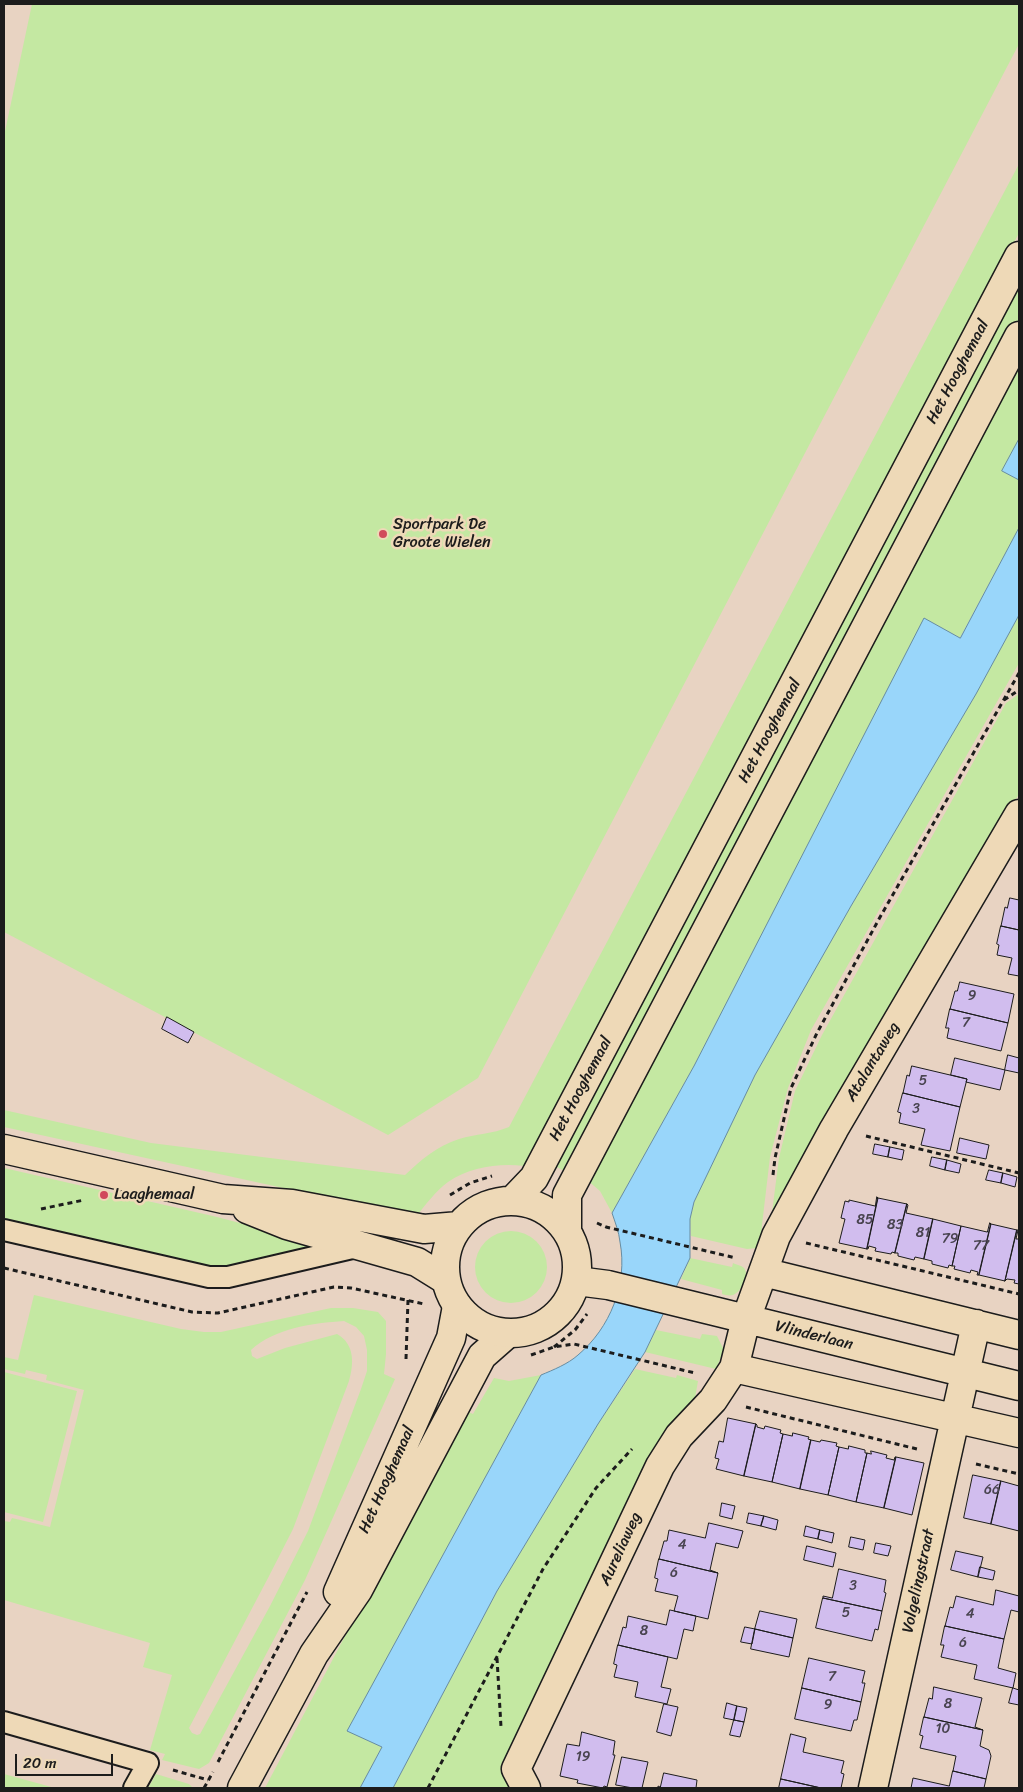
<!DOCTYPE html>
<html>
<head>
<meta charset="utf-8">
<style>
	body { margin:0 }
	#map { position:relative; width:1023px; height:1792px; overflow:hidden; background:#e8d3c2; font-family:Sriracha,sans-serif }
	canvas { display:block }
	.frame { position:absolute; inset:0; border:5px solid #1c1c1c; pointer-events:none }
	.scale { position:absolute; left:15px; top:1754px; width:98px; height:22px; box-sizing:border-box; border:2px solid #1c1c1c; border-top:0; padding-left:6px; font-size:15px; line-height:18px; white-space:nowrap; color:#1c1c1c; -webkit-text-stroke:4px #eed9b7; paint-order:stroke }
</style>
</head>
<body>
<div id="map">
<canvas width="1023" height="1792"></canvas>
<div class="frame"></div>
<div class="scale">20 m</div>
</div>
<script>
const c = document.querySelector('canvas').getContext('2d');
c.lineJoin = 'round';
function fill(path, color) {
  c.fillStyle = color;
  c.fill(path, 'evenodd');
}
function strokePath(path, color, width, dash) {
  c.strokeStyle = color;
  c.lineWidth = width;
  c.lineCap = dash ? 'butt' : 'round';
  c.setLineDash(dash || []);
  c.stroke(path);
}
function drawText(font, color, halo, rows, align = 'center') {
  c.font = font + ' Sriracha,sans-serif';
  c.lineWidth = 5;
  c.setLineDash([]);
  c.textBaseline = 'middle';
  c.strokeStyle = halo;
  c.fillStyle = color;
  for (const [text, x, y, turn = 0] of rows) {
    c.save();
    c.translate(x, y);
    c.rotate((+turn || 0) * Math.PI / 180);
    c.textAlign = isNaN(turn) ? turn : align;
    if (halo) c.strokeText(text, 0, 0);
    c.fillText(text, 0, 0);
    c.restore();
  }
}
const green = new Path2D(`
	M32,4h987v40l-541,1034 -90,57 -384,-203v-796z
	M1019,164v69l-488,925 -7,8c-25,-3 -54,1 -76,16 -12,9 -23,23 -32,35l-412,-90v-17l147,33 254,32c16,-15 32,-29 54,-36 17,-5 33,-5 50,-12z
	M1019,288v32l-451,853 -13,-7z
	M1019,357v82l-16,32 16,9v48l-59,110 -35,-19 -231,447 -82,147 -12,-22 -13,-11z
	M1019,615v48l-208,367 -23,58 -18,69 -8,68 -1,16 -4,7 -10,1 -56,-13 -1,-17 4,-17c20,-43 39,-87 62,-129 84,-155 179,-303 263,-458z
	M1019,694v100l-191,321 -57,105 8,-62 16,-67 27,-56 184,-332z
	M4,1168l213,49 103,27 -1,3 -91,20h-12l-212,-49z
	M475 1267a36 36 0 1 1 72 0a36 36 0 1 1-72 0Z
	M690,1258l42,9 1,-4c4,2 8,2 11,5 6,7 -3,24 -11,27 -3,1 -8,0 -11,-1v-4l-41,-11z
	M34,1295l147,34 23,3h17l110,-24h22l25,4 8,9v33l-2,20 11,5 -90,201 -96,183 -10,6 -37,-9 3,-6 -15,-4 22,-75 -29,-8 7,-24 -146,-43v-79l6,1 2,-4 38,9 34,-137 -38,-10 1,-5 -21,-5 -1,4 -21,-5v-12l14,3zM344,1321l12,6 8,9 3,14v21l-6,18 -53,142 -38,75 -70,128 -3,1 -5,-2 -3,-5 79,-150 25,-49 56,-148c5,-17 6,-37 -12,-47l-52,14 -28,11 -5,-3 -1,-6c24,-22 62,-27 93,-29z
	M656,1330l44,9 2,-5 15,2 7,14 -8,19 -71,-17z
	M635,1369l41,9 1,-3 21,6 -4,23 -178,384h-123l104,-197 101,-167z
	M4,1372l73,19 -34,131 -39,-10z
	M541,1375l-193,355 34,17 -22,41h-95l199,-378 9,4 21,-36 15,3z
	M4,1774l51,14h-51z
	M156,1774l33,10 4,4h-45z`);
const water = new Path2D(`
	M1019,439v41l-17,-9z
	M1019,528v87l-43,79 -125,212 -96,169 -61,127 -4,17v39l-45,94 -47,72 -101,167 -104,197h-33l22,-41 -35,-16 194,-356c12,-5 27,-11 37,-20 32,-27 50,-71 42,-113 -1,-10 -5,-20 -8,-29l82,-147 230,-448 36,20z`);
const building = new Path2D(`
	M1010,898l9,2v30l-18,-4 4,-19 2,1z
	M1001,926l18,4v46l-11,-2 4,-16 -15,-3 2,-10 -2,-1z
	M960,982l54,12 -6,29 -58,-14 5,-18h2z
	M950,1009l58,14 -7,28 -54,-13 2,-10h-3z
	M167,1017l27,15 -6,11 -26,-14z
	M1008,1055l11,3v15l-14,-3z
	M955,1058l50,12 -5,20 -34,-8 1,-3 -16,-4z
	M912,1066l55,13 -7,28 -57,-14 4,-18 2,1z
	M903,1093l57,14 -10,44 -29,-6 4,-16 -26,-6 2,-10 -3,-1z
	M960,1138l29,7 -3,14 -29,-6z
	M875,1144l15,3 -2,10 -15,-3z
	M890,1147l14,3 -2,10 -14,-3z
	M932,1157l15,3 -2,10 -15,-4z
	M947,1160l14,4 -2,9 -14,-3z
	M989,1170l14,3 -2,10 -15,-3z
	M1003,1173l14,4 -2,10 -14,-4z
	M877,1197l1,1 -11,51 -28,-6 6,-24 -4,-1 4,-17 4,1v-2l26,6z
	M878,1198l29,6 -12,49 -3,-1 -1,2 -16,-3 1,-3 -7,-2 -1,3h-1z
	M907,1204l1,1 -2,8 27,6 -9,40 -9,-2 -1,3 -16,-4v-3h-3z
	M933,1219l28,7 -9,40 -3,-1 -1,3 -16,-4v-3l-8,-2z
	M990,1223l1,1 -12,51h-2l1,-3 -7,-2 -1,3 -16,-4 1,-3h-3l9,-40 26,6z
	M991,1224l26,6 -12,51 -26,-6z
	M1017,1230h1l-2,9h3v45l-5,-1 1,-3 -8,-1 -2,2z
	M728,1418l28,6 -12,52 -28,-7 3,-10 -4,-1 4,-17 4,1z
	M756,1424l1,1v2l7,2 1,-3 16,4 -1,3 3,1 -11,48 -28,-6z
	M793,1433l16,4 -1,2 3,1 -11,49 -28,-7 11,-48 9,2z
	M811,1440l9,2 1,-2 16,3 -1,3 3,1 -11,48 -28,-6z
	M849,1446l16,4v3h2l-11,49 -28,-7 11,-48 9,2z
	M871,1451l16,4 -1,3 8,2 1,-3h1l-12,51 -28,-6 11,-49 4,1z
	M896,1457l28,6 -12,52 -28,-7z
	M973,1475l28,6 -10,43 -27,-6z
	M1001,1481l18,5v45l-28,-7z
	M722,1503l13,3 -3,13 -12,-3z
	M749,1513l15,3 -3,10 -14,-3z
	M764,1516l14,4 -2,10 -15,-4z
	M709,1523l34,8 -5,17 -22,-5 -6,27 8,3 -59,-14 5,-18h3l2,-11 36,8z
	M806,1526l14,4 -2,9 -14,-3z
	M820,1530l14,3 -2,10 -14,-4z
	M851,1537l14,3 -2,10 -14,-3z
	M876,1543l15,3 -3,10 -14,-3z
	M807,1546l29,7 -3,14 -29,-7z
	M956,1551l27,6 -5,20 -27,-7z
	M659,1559l59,14 -10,46 -34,-8 4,-15 -23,-5 3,-12 -3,-1z
	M980,1567l15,4 -2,9 -15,-3z
	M839,1569l47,11 -2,12 2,1 -4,18 -59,-13v-2l9,2z
	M996,1590l23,6v16l-8,-2 -7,29 -59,-13 5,-19 3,1 3,-12 37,9z
	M823,1598l59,13 -4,19 -3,-1 -3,12 -56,-13z
	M670,1610l26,6 -3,15 -9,-2 -7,30 -59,-14 5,-18 3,1 2,-12 38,9z
	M760,1611l37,8 -4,19 -38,-9z
	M945,1626l59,13 -6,29 18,5 -3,15 -39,-9 3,-14 -36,-8 3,-12h-3z
	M745,1627l10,2 -3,15 -11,-2z
	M755,1629l38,9 -4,19 -38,-8z
	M618,1645l50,12 -7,30 10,2 -4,15 -32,-7 3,-15 -24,-5 3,-12 -3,-1z
	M809,1658l56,13 -3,12h3l-4,19 -59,-14z
	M934,1687l48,11 -7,29 8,3 -59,-13 5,-19 3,1z
	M802,1688l59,14 -4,18h-3l-3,11 -56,-12z
	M1013,1688l6,2v15l-10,-2z
	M727,1703l10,3 -3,14 -10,-2z
	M664,1704l14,3 -7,29 -14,-4z
	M737,1706l10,2 -3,14 -10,-2z
	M924,1717l59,13 -3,16 9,4 2,6 -5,23 -33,-8 3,-15 -36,-8 3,-12 -3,-1z
	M734,1720l10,2 -4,15 -10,-2z
	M582,1732l33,9 -2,14h2l-8,32 -3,-1 -1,2 -26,-5 1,-3 -18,-4 7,-32 12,2z
	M791,1734l15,4 -3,14 41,9 -3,12 3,1 -3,14h-20l-40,-9z
	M622,1757l26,5 -6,26h-9l-17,-3z
	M953,1771l33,8 -2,9h-73l2,-10 36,8z
	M664,1773l33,7 -1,8h-38v-2l2,1z
	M781,1779l40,9h-42z`);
const path = new Path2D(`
	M1004,700l15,-10
	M866,1136l153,37
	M773,1175l2,-17 16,-70 26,-55 62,-114 140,-246
	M450,1195l20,-12 22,-7
	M41,1209l43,-9
	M597,1223l9,4 130,31
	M806,1243l213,51
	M4,1268l188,44 26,1 116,-26 17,1 73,16
	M554,1347l21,-17 12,-16
	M531,1355l23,-8 20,-3 121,29
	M406,1359l2,-59
	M746,1407l171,42
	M976,1464l43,10
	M497,1658l4,69
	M218,1762l89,-170
	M173,1770l35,10
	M204,1788l9,-16
	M428,1788l115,-219 53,-81 36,-39`);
const service = new Path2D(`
	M4,1230l205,47h19l133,-31
	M4,1722l144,41 -14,25`);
const minor = new Path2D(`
	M763,1272l256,63
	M577,1281l31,4 411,101
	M734,1368l285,65
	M338,1592l113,-254 6,-32
	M242,1788l72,-134 44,-64 124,-234 25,-22
	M526,1788l-10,-19 144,-303 19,-30 34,-36 21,-32 12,-49 30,-83 58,-107 185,-315
	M873,1788l103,-464`);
const tertiary = new Path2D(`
	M4,1149l219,50 69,5 132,25 35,-3
	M513,1200l21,-22 485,-922
	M445 1267a66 66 0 1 1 132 0a66 66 0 1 1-132 0Z
	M247,1209l40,16 130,37 29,18
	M567,1231v-36l452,-859`);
const markers = [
	[383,534,5,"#d1495b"],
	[104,1195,5,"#d1495b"]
];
const numberNames = [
	["9",972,996],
	["7",966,1023],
	["5",923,1081],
	["3",916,1109],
	["85",865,1220],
	["83",895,1225],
	["81",923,1233],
	["79",950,1239],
	["77",981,1246],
	["66",992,1490],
	["4",682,1545],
	["6",674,1573],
	["3",853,1586],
	["5",846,1613],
	["4",970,1614],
	["8",644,1631],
	["6",963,1643],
	["7",832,1677],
	["8",948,1704],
	["9",828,1705],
	["10",943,1729],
	["19",583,1757]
];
const streetNames = [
	["Het Hooghemaal",958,372,-62],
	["Het Hooghemaal",770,731,-62],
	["Atalantaweg",873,1062,-59],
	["Het Hooghemaal",581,1089,-62],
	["Vlinderlaan",814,1336,14],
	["Het Hooghemaal",387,1480,-66],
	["Aureliaweg",621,1549,-65],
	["Volgelingstraat",919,1581,-78]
];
const poiNames = [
	["Sportpark De",393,525],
	["Groote Wielen",393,543],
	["Laaghemaal",114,1195]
];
fill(green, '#c4e8a2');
fill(water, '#99d6fa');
strokePath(water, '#678ca1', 1);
fill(building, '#d1bdee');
strokePath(building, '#1c1c1c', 1);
strokePath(service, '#1c1c1c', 24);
strokePath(minor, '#1c1c1c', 31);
strokePath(tertiary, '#1c1c1c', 31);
strokePath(path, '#1c1c1c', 3, [5, 4]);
strokePath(service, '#eed9b7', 20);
strokePath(minor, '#eed9b7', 28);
strokePath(tertiary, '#eed9b7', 28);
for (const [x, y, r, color] of markers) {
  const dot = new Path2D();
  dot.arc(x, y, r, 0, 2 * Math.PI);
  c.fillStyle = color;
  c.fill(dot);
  strokePath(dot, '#eed9b7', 2);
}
drawText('14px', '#494450', null, numberNames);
drawText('16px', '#1c1c1c', '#eed9b7', streetNames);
drawText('16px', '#1c1c1c', '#eed9b7', poiNames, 'left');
</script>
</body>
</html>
